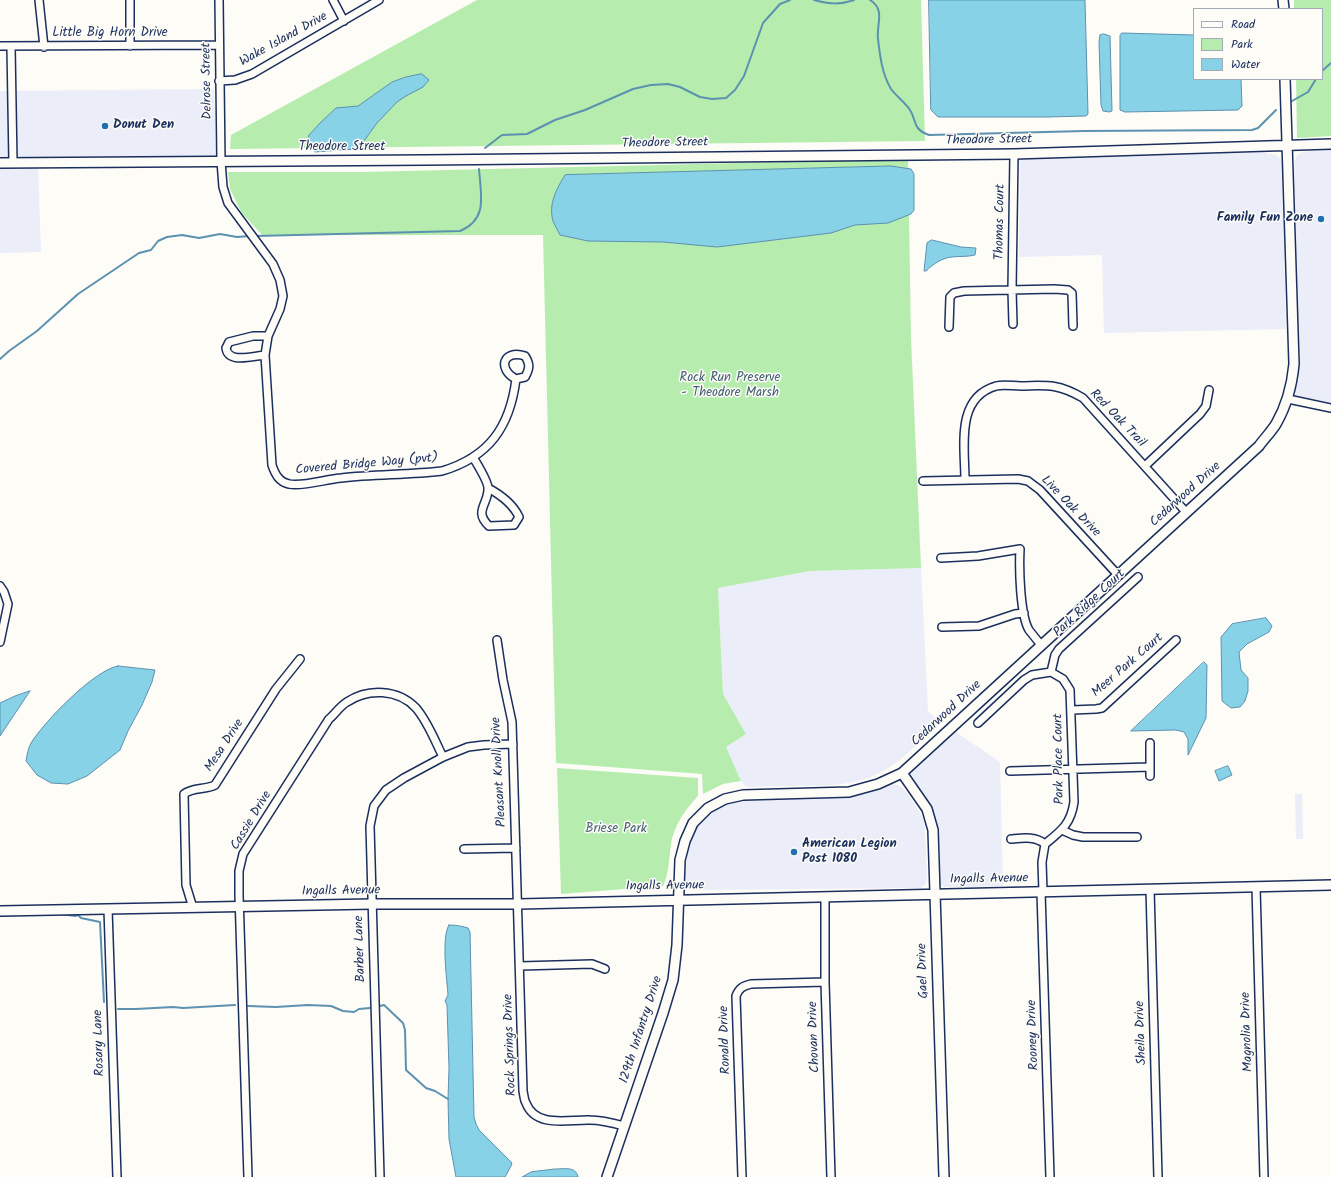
<!DOCTYPE html>
<html>
<head>
<meta charset="utf-8">
<style>
	body { margin:0 }
	#map { position:relative; width:1331px; height:1177px; overflow:hidden; background:#fdfcf7; font-family:Kalam,sans-serif }
	canvas { display:block }
	.legend { position:absolute; left:1193px; top:8px; width:130px; height:72px; box-sizing:border-box; background:#fdfcf7; border:1px solid #a3aaba; margin:0; padding:5px 7px; list-style:none; font-size:12px; color:#1b2f5e }
	.legend li { display:flex; align-items:center; gap:8px; height:20px }
	.legend b { width:20px; border:1px solid #a3aaba }
</style>
</head>
<body>
<div id="map">
<canvas width="1331" height="1177"></canvas>
<ul class="legend">
<li><b style="height:5px;background:#fdfcf7"></b>Road</li>
<li><b style="height:11px;background:#b6edaf"></b>Park</li>
<li><b style="height:11px;background:#87d2e7"></b>Water</li>
</ul>
</div>
<script>
const c = document.querySelector('canvas').getContext('2d');
c.lineJoin = 'round';
function fill(path, color) {
  c.fillStyle = color;
  c.fill(path, 'evenodd');
}
function strokePath(path, color, width, dash) {
  c.strokeStyle = color;
  c.lineWidth = width;
  c.lineCap = dash ? 'butt' : 'round';
  c.setLineDash(dash || []);
  c.stroke(path);
}
function drawText(font, color, halo, rows, align = 'center') {
  c.font = font + ' Kalam,sans-serif';
  c.lineWidth = 3;
  c.setLineDash([]);
  c.textBaseline = 'middle';
  c.strokeStyle = halo;
  c.fillStyle = color;
  for (const [text, x, y, turn = 0] of rows) {
    c.save();
    c.translate(x, y);
    c.rotate((+turn || 0) * Math.PI / 180);
    c.textAlign = isNaN(turn) ? turn : align;
    if (halo) c.strokeText(text, 0, 0);
    c.fillText(text, 0, 0);
    c.restore();
  }
}
const built = new Path2D(`
	M214,89l2,68 -216,2v-68z
	M1331,149v255l-40,-8 7,-51 -4,-175 1,-10 2,-5 5,-3z
	M1262,152l14,3 5,4 1,7 4,163 -182,4 -2,-78 -83,2 1,-100 115,-1z
	M38,165l3,87 -41,1v-87z
	M921,568l7,144 14,10 -42,38 -15,10 -16,8 -14,4 -20,3 -89,2 -5,-6 -15,-34 20,-13 -23,-40 -5,-106 92,-17z
	M953,730l47,32 3,124 -59,1 -2,-1 -4,-7 -3,-56 -2,-9 -6,-12 -16,-22 -1,-8 2,-5z
	M892,783l10,4 9,11 12,20 2,10 2,50 -1,5 -5,5 -227,2 -6,-2 -3,-4 -2,-16 3,-24 10,-19 9,-10 15,-9 15,-5 10,-1 89,-2 17,-2 20,-5z
	M1295,794h7l1,45h-7z`);
const green = new Path2D(`
	M477,0h444l4,141 -695,8 1,-14z
	M1294,0h37v136l-34,2 -1,-59h26v-70h-28z
	M908,159l3,179 10,230 -111,3 -92,17 5,106 23,40 -20,13 15,34 -18,3 -20,10 -1,-20 -146,-11 -13,-528h-281l-21,-23 -11,-23 -2,-17h136z
	M557,768l141,10v18c-13,14 -24,29 -27,48 -2,14 -2,29 -8,42l-102,8z`);
const water = new Path2D(`
	M929,0h156l3,114 -2,2 -38,1h-110l-7,-7z
	M1122,33l72,2v44h47l1,27 -4,4 -113,2 -5,-2v-74z
	M1104,34l6,2 2,75 -3,1 -6,-1 -2,-6 -2,-63 1,-7z
	M422,74l7,6 -6,7 -17,9 -9,6 -20,21 -13,18 -9,8 -40,3 -8,-11 2,-6 11,-12 16,-15 22,-2 34,-24 14,-5z
	M891,166l20,3 3,5v36l-3,4 -23,9 -33,2 -24,8 -114,14 -54,-5 -75,-1 -28,-6c-2,-4 -5,-9 -7,-14 -5,-17 4,-33 12,-46z
	M932,240l29,7 15,1 -1,7c-8,2 -15,1 -23,2 -10,1 -19,7 -26,14h-2l3,-28z
	M1266,618l6,8 -3,6 -22,12 -8,8 2,18 7,8v13l-3,10 -5,6 -9,1 -9,-7v-2l-1,-62 11,-13z
	M1204,662l3,3 -1,53 -18,37v-16l-4,-7 -8,-2 -45,1z
	M118,666l37,4 -3,12 -10,23 -14,26 -8,19 -33,26 -19,8 -17,-1 -14,-8 -11,-14c1,-6 2,-13 5,-18 13,-21 63,-73 87,-77z
	M30,691l-30,45v-33l15,-7z
	M1228,766l4,9 -13,6 -4,-10z
	M449,925c7,0 12,1 19,3l2,4 4,185 2,7 3,6 33,33 -1,3 -6,11h-49l-7,-38 -1,-40 1,-31 -2,-63 -2,-4 3,-6c-1,-15 -7,-58 1,-70z
	M555,1169c9,0 21,-3 23,8h-56l9,-5z`);
const stream = new Path2D(`
	M814,0c15,4 26,5 40,0
	M870,0c16,10 6,24 8,39 2,17 4,35 13,50 5,7 14,13 19,21 7,11 2,19 19,25l155,-4 168,-1 6,-2 18,-18
	M1322,71l9,-8
	M1292,101l16,-9 8,-13
	M485,148l17,-13 25,-1 28,-14 30,-10 48,-21 18,-4 17,-1 12,3 20,10 12,2 14,-1 9,-8 9,-14 19,-53 17,-19 10,-4
	M255,236l205,-5c28,-12 21,-35 19,-62
	M0,359l9,-8 28,-20 41,-37 61,-41 12,-3 7,-9 9,-4 15,-2 17,3 21,-4 17,3 13,-1
	M61,914l14,2 3,-1 3,3 19,4 4,80
	M0,916l17,-1
	M248,1006l28,1 32,-2 23,1 12,5 11,1 5,-3 11,-1
	M380,1006l4,-1 19,18 2,7 1,40 20,18 9,3 13,8
	M118,1009h18l37,-2 10,1 52,-3`);
const minor = new Path2D(`
	M39,0l5,47
	M130,0v46
	M219,0l2,161 2,26 5,16 45,61 7,16 3,16 -3,13 -12,27 -3,19 7,110c3,9 7,17 17,19 13,3 38,-5 52,-6 34,-4 67,-3 101,-7 47,-14 68,-44 74,-92l9,-2c5,-9 5,-13 0,-21 -22,-7 -28,13 -9,23
	M333,0l11,21
	M0,46l219,-1
	M11,47l2,116
	M219,81l16,-1 17,-6 127,-74
	M1013,324l-1,-34 2,-136
	M949,327l1,-30 4,-4 10,-2 90,-2 14,1 4,3 1,33
	M265,355c-12,1 -37,9 -39,-7l3,-6 24,-6h15
	M1288,399l43,9
	M473,457c4,7 15,24 15,31 1,16 -15,23 1,38l25,-1 5,-8c-6,-13 -18,-22 -31,-29
	M1145,466l55,-52 6,-8 3,-16
	M965,480c0,-33 -10,-82 31,-94 8,-2 17,0 25,0 27,-1 38,-2 62,12l103,114
	M923,481l95,-2 10,2 12,9 78,85
	M941,558l37,-2 42,-7c-1,19 0,66 9,81 4,5 8,10 12,15
	M0,586l4,6 4,12 -8,38
	M942,627l37,-1 36,-12 9,-1
	M497,640l6,40 9,42 11,369c1,4 1,9 3,12 10,26 44,16 64,17 12,0 23,3 34,6
	M1051,672l4,-17 4,-6 79,-72
	M1072,710l24,-1 6,-1 74,-68
	M978,723l46,-43 8,-5 19,-3
	M1150,743v33
	M1010,771l140,-4
	M1062,830l11,5 10,2h54
	M1011,839c12,-1 24,-3 34,5
	M464,849l52,-1
	M1256,887l8,290
	M1150,889l8,288
	M1041,892l9,285
	M1043,892l-1,-30 3,-18c16,-13 26,-20 29,-42l-4,-112 -7,-11 -12,-7
	M825,897v85l6,195
	M193,908l-7,-23 -2,-91c9,-7 21,-4 31,-9l61,-96 24,-30
	M108,909l9,268
	M520,966l72,-2 13,5
	M248,1177l-9,-282v-24l4,-17 86,-135c6,-5 11,-13 18,-17 21,-14 51,-13 69,6 12,14 19,33 27,49
	M380,1177l-10,-351 4,-20 12,-16 18,-12 39,-21 25,-10 16,-2 29,-1
	M742,1177l-6,-181c3,-8 7,-10 15,-12l74,-2`);
const tertiary = new Path2D(`
	M1283,0l1,9
	M0,163l426,-3 588,-6 317,-10
	M902,773l25,36 6,21 11,347
	M0,911l372,-7h147l812,-19
	M607,1177l56,-164 10,-33 4,-35 3,-85 5,-19 8,-18 15,-15 17,-9 18,-4 106,-3 29,-8 24,-11 357,-327c5,-7 12,-14 17,-22 11,-19 16,-39 18,-60l-9,-285`);
const markers = [
	[105,126,4,"#1f6fb2"],
	[1321,219,4,"#1f6fb2"],
	[794,852,4,"#1f6fb2"]
];
const streetNames = [
	["Little Big Horn Drive",110,34],
	["Wake Island Drive",284,40,-29],
	["Delrose Street",208,81,-91],
	["Theodore Street",989,141,-1],
	["Theodore Street",665,144,-1],
	["Theodore Street",342,148],
	["Thomas Court",1001,222,-89],
	["Red Oak Trail",1117,419,46],
	["Covered Bridge Way (pvt)",367,465,-5],
	["Cedarwood Drive",1186,495,-42],
	["Live Oak Drive",1070,507,46],
	["Park Ridge Court",1090,604,-43],
	["Meer Park Court",1128,666,-41],
	["Cedarwood Drive",947,714,-43],
	["Mesa Drive",225,746,-57],
	["Park Place Court",1060,759,-91],
	["Pleasant Knoll Drive",500,772,-93],
	["Cassie Drive",252,821,-59],
	["Ingalls Avenue",989,880,-1],
	["Ingalls Avenue",665,887,-1],
	["Ingalls Avenue",341,892,-1],
	["Barber Lane",361,949,-92],
	["Gael Drive",924,971,-92],
	["129th Infantry Drive",642,1030,-72],
	["Magnolia Drive",1248,1032,-92],
	["Sheila Drive",1142,1033,-92],
	["Rooney Drive",1034,1035,-92],
	["Chovan Drive",815,1037,-92],
	["Ronald Drive",726,1040,-92],
	["Rosary Lane",100,1043,-92],
	["Rock Springs Drive",511,1045,-92]
];
const poiNames = [
	["Donut Den",113,126],
	["Family Fun Zone",1313,219,"right"],
	["American Legion",802,845],
	["Post 1080",802,860]
];
const parkNames = [
	["Rock Run Preserve",730,379],
	["- Theodore Marsh",730,394],
	["Briese Park",616,830]
];
fill(built, '#ebeef9');
fill(green, '#b6edaf');
fill(water, '#87d2e7');
strokePath(water, '#5c91b0', 1);
strokePath(stream, '#5c91b0', 2);
strokePath(minor, '#1b2f5e', 10);
strokePath(tertiary, '#1b2f5e', 12);
strokePath(minor, '#fdfcf7', 7);
strokePath(tertiary, '#fdfcf7', 9);
for (const [x, y, r, color] of markers) {
  const dot = new Path2D();
  dot.arc(x, y, r, 0, 2 * Math.PI);
  c.fillStyle = color;
  c.fill(dot);
  strokePath(dot, '#fdfcf7', 1.5);
}
drawText('13px', '#1b2f5e', '#fdfcf7', streetNames);
drawText('bold 13px', '#1b2f5e', '#fdfcf7', poiNames, 'left');
drawText('13px', '#425e72', '#fdfcf7', parkNames);
</script>
</body>
</html>
